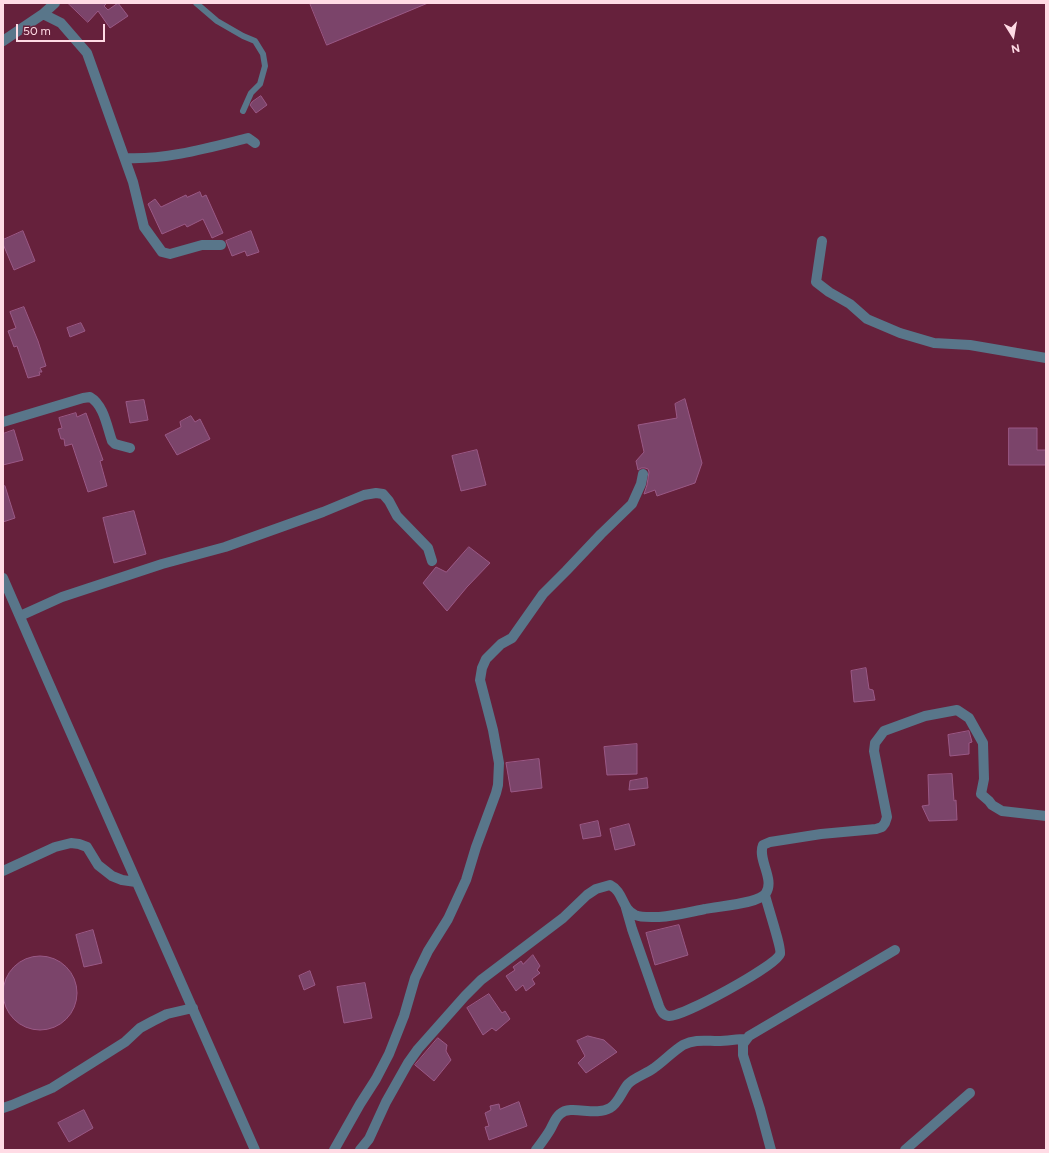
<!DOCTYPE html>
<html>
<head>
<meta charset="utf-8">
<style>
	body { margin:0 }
	#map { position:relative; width:1049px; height:1153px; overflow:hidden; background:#66213c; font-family:Figtree,sans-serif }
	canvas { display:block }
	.frame { position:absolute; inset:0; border:4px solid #ffdbe5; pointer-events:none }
	.north { position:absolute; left:993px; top:16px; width:40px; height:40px; -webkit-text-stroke:3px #66213c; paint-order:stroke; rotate:169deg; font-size:11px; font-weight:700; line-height:16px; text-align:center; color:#ffdbe5 }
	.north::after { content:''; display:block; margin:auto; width:14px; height:18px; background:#ffdbe5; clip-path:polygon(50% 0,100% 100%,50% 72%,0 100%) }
	.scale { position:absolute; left:16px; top:24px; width:89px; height:18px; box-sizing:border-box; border:2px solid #ffdbe5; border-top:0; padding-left:5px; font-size:12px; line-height:14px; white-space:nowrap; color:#ffdbe5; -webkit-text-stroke:3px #66213c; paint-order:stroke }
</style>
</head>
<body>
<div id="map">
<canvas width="1049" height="1153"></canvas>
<div class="frame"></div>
<div class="north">N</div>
<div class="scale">50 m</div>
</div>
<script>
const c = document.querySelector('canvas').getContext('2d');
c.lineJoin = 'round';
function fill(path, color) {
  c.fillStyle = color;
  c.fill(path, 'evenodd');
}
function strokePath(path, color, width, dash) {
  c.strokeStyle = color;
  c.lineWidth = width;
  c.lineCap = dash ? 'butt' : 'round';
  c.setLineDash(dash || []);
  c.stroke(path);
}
const building = new Path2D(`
	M68,3h39l-3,3 4,4 10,-7 10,13 -18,12 -12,-17 -10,11z
	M310,3h118l-101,42z
	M261,96l6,9 -11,8 -6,-8 2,-3z
	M200,192l2,5 4,-2 17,38 -11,5 -9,-19 -16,8 -2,-3 -23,10 -14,-30 7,-5 6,8 25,-12 1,2z
	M23,231l12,30 -21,9 -11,-26v-4z
	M251,231l8,21 -12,4 -2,-5 -13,5 -6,-15z
	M24,307l14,34 8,25 -6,2 2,4h-3l1,3 -12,3 -11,-32 -3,1 -6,-16 8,-3 -6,-16z
	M81,323l4,8 -15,6 -3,-9z
	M685,399l17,64 -7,20 -38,13 -2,-6 -11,4 3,-9 2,-13 -1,-3 -3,-1h-4l-3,2 -2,-9 8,-9 -6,-27 39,-7 -2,-14z
	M144,400l4,20 -18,3 -4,-21z
	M76,413l1,4 9,-4 17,47 -3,1 7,25 -19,6 -16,-48 -7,2 -1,-7h-3l-3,-10 4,-1 -3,-10z
	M191,416l4,6 5,-3 10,20 -33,16 -12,-20 16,-8 -1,-5z
	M1009,428h28v22h9v15h-37z
	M14,430l9,30 -20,5v-31z
	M477,450l9,35 -25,6 -9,-35z
	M5,486l10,32 -12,4v-35z
	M134,511l12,43 -32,9 -11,-45z
	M469,547l21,16 -23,24 -20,24 -24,-28 13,-16 10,5z
	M866,668l3,21 4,1 2,10 -21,2 -3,-31z
	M969,731l3,11 -3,1v11l-19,2 -2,-21z
	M637,744v30l-30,1 -3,-28z
	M539,759l3,29 -31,4 -5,-29z
	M952,774l2,27 2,-1 1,20 -28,1 -7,-15 7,-1 -1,-30z
	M647,778l1,10 -19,2 1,-9z
	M598,821l3,15 -18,3 -3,-14z
	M629,824l6,21 -20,5 -5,-21z
	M679,925l9,30 -33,10 -9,-32z
	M93,930l9,33 -18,4 -8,-32z
	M533,955l7,11 -3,4 3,3 -8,6 3,5 -9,7 -3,-6 -7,6 -10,-15 9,-6 -2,-3 8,-6 2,3z
	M3 993a37 37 0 1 1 74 0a37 37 0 1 1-74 0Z
	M310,971l5,14 -11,5 -5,-14z
	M365,983l7,35 -28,5 -7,-36z
	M489,994l13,19 3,-2 5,8 -14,12 -4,-3 -9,7 -16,-27z
	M588,1036l16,4 13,12 -31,21 -8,-10 7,-7 -8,-15z
	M438,1038l9,7 -1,6 5,9 -17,21 -19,-16z
	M519,1102l8,24 -38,14 -4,-13 4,-1 -4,-13 6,-3 -1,-4 9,-2 1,5z
	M84,1110l9,18 -24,14 -11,-19z`);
const lane = new Path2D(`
	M196,3l21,18 26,15 12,5 8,13 2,12 -5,18 -9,9 -8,18`);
const street = new Path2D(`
	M43,14l18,9 26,30 46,129 11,45 13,18 5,7 8,2 32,-9h19
	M3,41l40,-27 12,-11
	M125,158c41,2 83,-10 123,-20l7,5
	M822,241l-6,41 13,10 21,12 17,15 33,14 34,10 36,2 76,13
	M3,422l80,-24 7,-1c14,8 17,30 22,44l3,3 15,4
	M3,578c83,191 168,381 252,572
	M20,616l42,-19 100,-33 63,-17 98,-35 41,-17 12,-2 7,1 6,7 8,15 31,32 4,13
	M3,871l52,-24 16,-4 8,1 8,3 11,18 14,11 10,4 14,2
	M626,908l6,21 27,77c2,5 4,9 10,10 13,1 107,-50 111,-62 2,-5 -13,-50 -15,-59
	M3,1108l9,-3 40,-17 73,-46 15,-14 13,-7 14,-7 26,-6
	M334,1150l26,-46 16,-25 13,-25 15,-38 11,-38 13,-27 20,-32 18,-39 10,-33 20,-54 2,-8 1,-22 -6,-33 -13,-50 2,-12 4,-9 15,-15 11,-6 31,-44 23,-23 35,-37 31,-30 9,-20 2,-10
	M360,1150l9,-11 17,-37 22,-39 10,-14 47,-53 16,-16 82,-62 24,-23 9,-6 14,-4c14,7 11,23 25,30 7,3 17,2 24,2 16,-1 31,-5 46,-8 13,-3 54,-5 61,-16 9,-14 -9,-34 -3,-48l7,-3 51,-8 55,-5 6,-2 3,-4 2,-6 -13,-66 1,-8 9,-12 41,-15 32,-6 12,8 14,25 1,36 -3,15 8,7 3,4 10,6 44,5
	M536,1150c5,-7 10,-13 14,-20 3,-5 5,-12 10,-16 11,-10 35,3 50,-6 8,-4 12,-17 18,-24 7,-7 18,-10 26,-16 10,-7 18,-16 29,-23 12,-6 22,-4 35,-4 9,0 19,-2 28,-2
	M771,1150l-11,-41 -17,-54v-11l6,-8 146,-86
	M905,1150l65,-57`);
fill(building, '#7b446a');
strokePath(building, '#9a5986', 1);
strokePath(lane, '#59768a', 6);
strokePath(street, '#59768a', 10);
</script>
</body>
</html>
